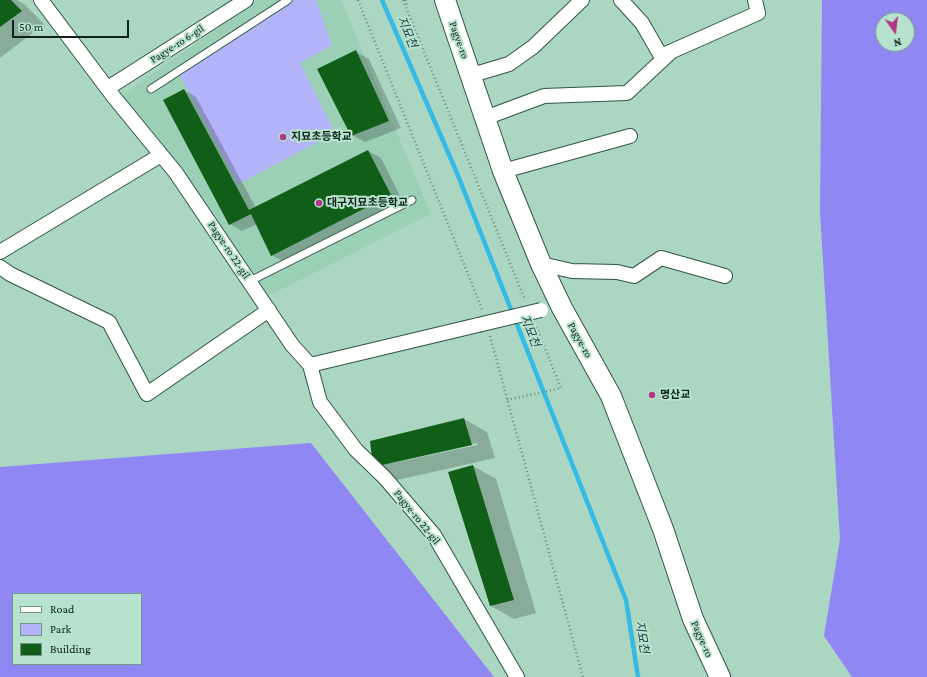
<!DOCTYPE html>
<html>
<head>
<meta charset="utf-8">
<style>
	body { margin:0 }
	#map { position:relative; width:927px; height:677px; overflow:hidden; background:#abd6c1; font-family:"Crimson Pro",serif }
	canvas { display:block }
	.legend { position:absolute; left:12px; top:593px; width:130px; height:72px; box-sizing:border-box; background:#b7e3ce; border:1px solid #759686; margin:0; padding:5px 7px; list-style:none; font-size:12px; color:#11221b }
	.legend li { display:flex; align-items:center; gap:8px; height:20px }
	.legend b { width:20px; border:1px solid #759686 }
	.north { position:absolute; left:875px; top:12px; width:40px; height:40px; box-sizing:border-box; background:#b7e3ce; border:1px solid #759686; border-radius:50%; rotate:166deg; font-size:11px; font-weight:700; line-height:16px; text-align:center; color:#11221b }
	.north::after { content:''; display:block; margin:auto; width:14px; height:18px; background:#b13687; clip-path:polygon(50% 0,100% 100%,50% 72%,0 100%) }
	.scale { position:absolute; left:12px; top:20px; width:117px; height:18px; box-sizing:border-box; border:2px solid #11221b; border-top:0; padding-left:5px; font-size:12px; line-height:14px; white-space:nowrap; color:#11221b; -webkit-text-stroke:3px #b7e3ce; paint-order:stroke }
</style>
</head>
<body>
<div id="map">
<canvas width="927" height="677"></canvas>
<ul class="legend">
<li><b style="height:5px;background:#fff"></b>Road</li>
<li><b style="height:11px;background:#b3b3fa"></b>Park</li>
<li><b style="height:11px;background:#115e19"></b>Building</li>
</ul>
<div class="north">N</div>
<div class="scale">50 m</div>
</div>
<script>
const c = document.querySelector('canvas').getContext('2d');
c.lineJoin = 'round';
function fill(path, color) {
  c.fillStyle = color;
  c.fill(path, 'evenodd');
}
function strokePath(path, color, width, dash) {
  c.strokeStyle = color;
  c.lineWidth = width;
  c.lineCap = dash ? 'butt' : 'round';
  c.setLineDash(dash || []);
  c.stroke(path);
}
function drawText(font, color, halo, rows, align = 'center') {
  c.font = font + ' "Crimson Pro","Noto Sans KR",serif';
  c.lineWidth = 4;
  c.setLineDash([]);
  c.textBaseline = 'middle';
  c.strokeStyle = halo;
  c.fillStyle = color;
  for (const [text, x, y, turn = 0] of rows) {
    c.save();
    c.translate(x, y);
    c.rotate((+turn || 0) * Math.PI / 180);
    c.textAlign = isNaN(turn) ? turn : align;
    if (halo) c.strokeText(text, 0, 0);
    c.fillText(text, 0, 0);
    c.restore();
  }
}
const built = new Path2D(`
	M258,0h83l90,214 -163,82 -87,-127 -59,-74z`);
const green = new Path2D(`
	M288,0h28l16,45 -32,18 35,70 -97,51 -59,-111z`);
const forest = new Path2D(`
	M822,0h105v677h-75l-28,-41 16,-97 -20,-327zM883,20h24v24h-24z
	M311,443l183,234h-494v-210zM13,594h128v70h-128z`);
const shadow = new Path2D(`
	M0,0h17l7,4 20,20 -44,34z
	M356,52l13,7 32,69 -36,14 -13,-7z
	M184,90l12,7 60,111 112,-57 13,7 22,44 -119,60 -12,-7 -15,-31 -15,7 -12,-7z
	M464,419l23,13 8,26 -98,22 -23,-14 -3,-24zM477,443l1,2 -85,18v-2z
	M473,466l23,13 40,134 -22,6 -23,-13 -41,-133z`);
const stream = new Path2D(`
	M382,0l75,173 169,427 12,77`);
const building = new Path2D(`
	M0,0h11l11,11 -22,16z
	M356,50l33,71 -38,15 -34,-67z
	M184,89l65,121 119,-60 23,45 -120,61 -20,-42 -22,11 -66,-125z
	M464,418l8,27 -99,22 -3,-26z
	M473,465l41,135 -24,6 -42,-134z`);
const path = new Path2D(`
	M358,0l124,309
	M403,0l122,300
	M405,0l3,7
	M490,336l93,341
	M507,400l54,-12 -25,-62`);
const service = new Path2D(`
	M151,89l137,-89
	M250,281l162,-81`);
const minor = new Path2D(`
	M41,0l72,96 63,77 116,172 18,20 10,37 36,48 29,28 49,57 83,142
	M621,0l21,23 19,33 97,-43 -3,-13
	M472,75l37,-11 24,-17 49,-47
	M108,88l138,-88
	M485,118l59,-22 83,-3 45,-42
	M503,171l127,-35
	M0,252l161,-97
	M541,264l31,7 45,1 17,4 27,-18 64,18
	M0,267l10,7 99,48 38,72 122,-84
	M310,365l168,-40`);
const secondary = new Path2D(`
	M445,0l58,171 38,93 21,44 49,88 52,133 30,90 27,58`);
const minorBridge = new Path2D(`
	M478,325l63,-15`);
const markers = [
	[283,137,4,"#b13687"],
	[319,203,4,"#b13687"],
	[652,395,4,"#b13687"]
];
const streetNames = [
	["Pagye-ro",459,40,70],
	["Pagye-ro 6-gil",177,44,-33],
	["Pagye-ro 22-gil",229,250,56],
	["Pagye-ro",580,340,61],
	["Pagye-ro 22-gil",417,517,51],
	["Pagye-ro",702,639,66]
];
const poiNames = [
	["지묘초등학교",291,137],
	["대구지묘초등학교",327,203],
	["명산교",660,395]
];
const waterNames = [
	["지묘천",407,32,67],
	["지묘천",530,331,68],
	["지묘천",642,637,81]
];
fill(built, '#9bcfb6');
fill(green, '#b3b3fa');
fill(forest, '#8f88f4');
fill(shadow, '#0003');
strokePath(stream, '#35bae4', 4.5);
fill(building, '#115e19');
strokePath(service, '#2e5644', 9);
strokePath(minor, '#2e5644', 16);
strokePath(secondary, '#2e5644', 22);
strokePath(path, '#6c8c7d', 2.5, [1, 3]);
strokePath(service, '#fff', 7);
strokePath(minor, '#fff', 14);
strokePath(secondary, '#fff', 20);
strokePath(minorBridge, '#2e5644', 16, []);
strokePath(minorBridge, '#fff', 14);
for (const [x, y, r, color] of markers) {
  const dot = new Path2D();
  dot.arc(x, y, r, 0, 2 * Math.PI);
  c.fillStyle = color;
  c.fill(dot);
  strokePath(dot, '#b7e3ce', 1.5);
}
drawText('11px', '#11221b', '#b7e3ce', streetNames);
drawText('bold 11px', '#11221b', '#b7e3ce', poiNames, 'left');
drawText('italic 12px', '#223d47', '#b7e3ce', waterNames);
</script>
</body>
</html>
